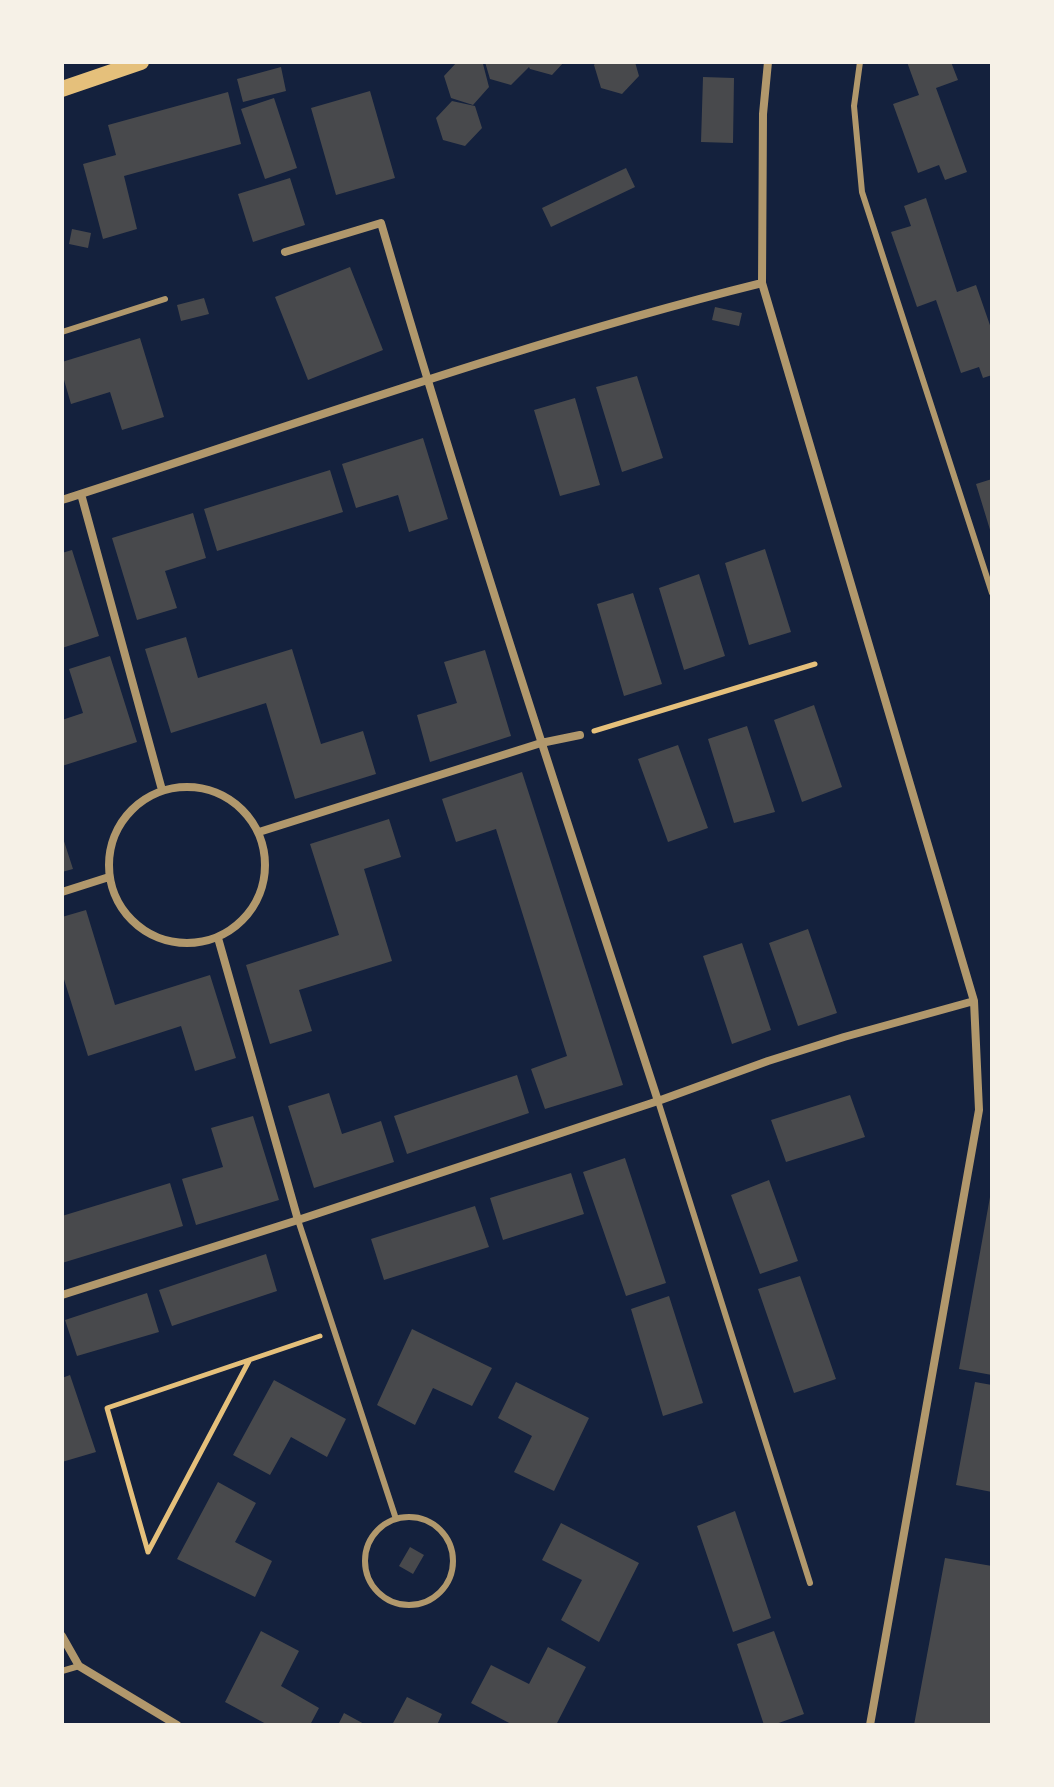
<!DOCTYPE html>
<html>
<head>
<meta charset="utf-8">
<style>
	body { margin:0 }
	#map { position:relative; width:1054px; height:1787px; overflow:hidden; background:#14213d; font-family:Literata,serif }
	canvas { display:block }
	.frame { position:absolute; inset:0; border:64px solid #f6f1e7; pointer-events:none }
</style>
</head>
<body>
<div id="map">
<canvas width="1054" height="1787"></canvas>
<div class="frame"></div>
</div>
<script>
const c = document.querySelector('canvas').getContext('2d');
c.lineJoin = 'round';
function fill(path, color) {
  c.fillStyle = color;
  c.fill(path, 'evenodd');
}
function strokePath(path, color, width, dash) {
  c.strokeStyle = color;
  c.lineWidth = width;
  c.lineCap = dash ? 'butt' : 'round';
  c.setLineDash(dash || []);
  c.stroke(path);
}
const building = new Path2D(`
	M457,62l26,2 6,23 -16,18 -22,-7 -7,-22z
	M485,62h79l-12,13 -22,-6 -1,-2 -18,18 -21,-6z
	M596,62h39l4,14 -17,18 -21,-6 -7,-23z
	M907,62h44l7,18 -22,8 31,84 -22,8 -6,-15 -21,8 -25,-69 26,-9z
	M281,67l5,24 -43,11 -6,-23z
	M703,77l31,1 -1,65 -32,-1z
	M370,91l25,87 -59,17 -25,-87z
	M228,92l13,52 -117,32 13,53 -34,10 -20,-75 33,-9 -8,-30z
	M274,98l23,70 -32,11 -24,-70z
	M452,101l23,5 7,22 -17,18 -22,-6 -7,-22z
	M626,168l9,19 -84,40 -9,-19z
	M290,178l15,47 -52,17 -15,-48z
	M926,198l31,94 19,-7 16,46v44l-9,3 -4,-11 -18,6 -25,-73 -19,7 -26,-75 20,-6 -7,-20z
	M72,229l19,4 -3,15 -19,-4z
	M350,267l33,83 -75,30 -33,-83z
	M204,298l5,16 -28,7 -4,-16z
	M715,307l27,6 -3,13 -27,-6z
	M140,338l24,79 -42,13 -12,-38 -39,12 -9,-31v-11z
	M637,376l26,82 -41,14 -26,-85z
	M575,398l25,87 -40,11 -26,-86z
	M423,438l25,81 -39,13 -11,-37 -42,13 -14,-44z
	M330,470l13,42 -126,39 -13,-42z
	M992,479v53l-1,1 -15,-49z
	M193,513l13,45 -41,13 12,37 -40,12 -25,-82z
	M765,549l26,83 -42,13 -24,-82z
	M72,550l27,86 -37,12v-95z
	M699,574l26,82 -41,14 -25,-82z
	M633,593l29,91 -38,12 -27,-92z
	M186,637l12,41 94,-29 29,95 42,-13 13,43 -81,25 -29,-96 -95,30 -26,-84z
	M485,650l26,86 -81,26 -13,-47 40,-12 -13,-41z
	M110,656l27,86 -75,24v-46l21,-7 -14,-44z
	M814,705l28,82 -40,15 -28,-82z
	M747,726l28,86 -41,11 -26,-84z
	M678,745l30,83 -40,14 -30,-83z
	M522,772l101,313 -78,24 -14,-40 36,-13 -71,-227 -40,13 -14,-43z
	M389,819l12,38 -37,12 28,92 -93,29 13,41 -42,13 -24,-79 93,-30 -29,-91z
	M62,835l11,34 -11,3z
	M86,910l29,95 95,-30 26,83 -41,13 -14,-45 -93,30 -26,-83v-56z
	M808,929l29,84 -39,13 -29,-83z
	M742,943l29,87 -39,14 -29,-88z
	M517,1075l12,38 -122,41 -13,-38z
	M329,1093l13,41 39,-13 13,41 -80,26 -26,-82z
	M850,1095l15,42 -79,25 -15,-42z
	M253,1116l26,84 -83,25 -14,-46 41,-12 -12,-39z
	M625,1158l41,125 -40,13 -43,-124z
	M571,1173l13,41 -81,26 -13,-42z
	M769,1180l29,81 -38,13 -29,-79z
	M170,1183l13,43 -121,37v-47z
	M990,1197h2v178l-33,-6z
	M475,1206l14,41 -105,33 -13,-41z
	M266,1254l11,37 -105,35 -13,-36z
	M800,1276l36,103 -42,14 -36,-104z
	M147,1293l12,39 -82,24 -12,-36z
	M669,1296l34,107 -40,13 -32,-107z
	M412,1329l80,39 -20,38 -39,-18 -18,37 -38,-20z
	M70,1375l26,77 -34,10v-84z
	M274,1380l72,39 -19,38 -36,-20 -21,38 -37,-20z
	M516,1382l73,36 -35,73 -40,-19 18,-36 -34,-18z
	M975,1382l17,3v107l-36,-7z
	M218,1482l38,21 -21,39 37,19 -17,36 -78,-38z
	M735,1511l36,107 -38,14 -36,-106z
	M561,1523l78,40 -40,79 -38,-22 21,-40 -40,-20z
	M410,1547l14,8 -11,19 -14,-8z
	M945,1558l47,8v159h-78z
	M261,1631l38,20 -18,35 38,22 -9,17h-42l-43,-23z
	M774,1631l30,83 -31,11h-9l-27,-81z
	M548,1647l38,20 -30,58h-43l-42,-22 20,-38 38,19z
	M407,1697l35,17 -5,11h-45z
	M344,1713l22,12h-28z`);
const path = new Path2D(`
	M594,731l221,-67
	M148,1552l-41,-144 213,-72
	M148,1552l101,-191`);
const service = new Path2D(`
	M860,62l-6,44 8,86 130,401
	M62,332l103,-33
	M658,1101l152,482
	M298,1220l98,299
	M365 1561a44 44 0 1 1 88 0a44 44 0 1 1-88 0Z
	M62,1671l17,-5`);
const minor = new Path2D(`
	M768,62l-5,52 -1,169 212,718 5,109 -109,615
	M285,252l96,-29c86,295 182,586 277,878
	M81,494l81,296
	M62,500c232,-75 462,-158 700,-217
	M109 865a78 78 0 1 1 156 0a78 78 0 1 1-156 0Z
	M259,832l282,-89 39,-8
	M62,892l47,-15
	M218,938l80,282
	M62,1295l236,-75 360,-119 110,-40 76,-24 130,-36
	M62,1636l17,30 98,59`);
const secondary = new Path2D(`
	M62,89l79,-27`);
fill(building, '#48494c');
strokePath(path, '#e5c07b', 5);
strokePath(service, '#b1986c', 6);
strokePath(minor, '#b1986c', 8);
strokePath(secondary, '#e5c07b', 16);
</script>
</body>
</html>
